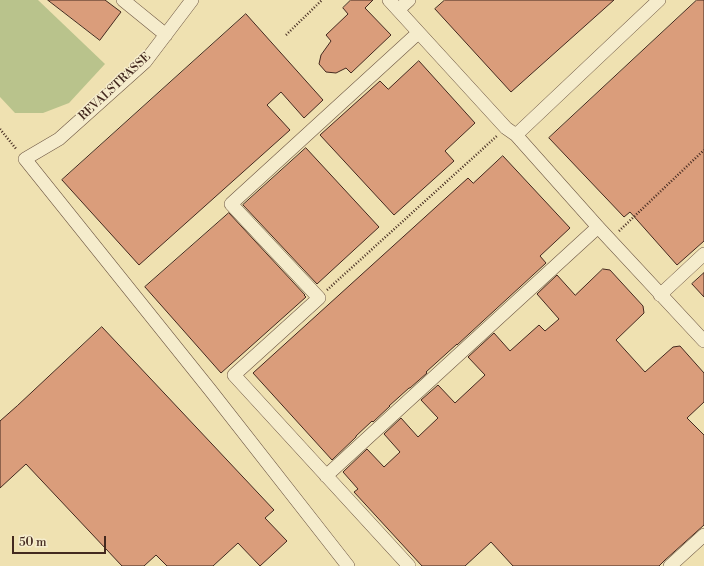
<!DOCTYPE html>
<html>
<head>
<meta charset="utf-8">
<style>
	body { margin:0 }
	#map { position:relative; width:704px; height:566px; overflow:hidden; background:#efe1b1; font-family:"Libre Bodoni",serif }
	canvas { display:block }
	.scale { position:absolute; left:12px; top:536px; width:94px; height:18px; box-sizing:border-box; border:2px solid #43291f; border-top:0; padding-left:5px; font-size:12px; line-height:14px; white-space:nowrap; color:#43291f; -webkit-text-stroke:3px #f5eccc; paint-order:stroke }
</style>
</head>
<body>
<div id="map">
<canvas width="704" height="566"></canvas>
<div class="scale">50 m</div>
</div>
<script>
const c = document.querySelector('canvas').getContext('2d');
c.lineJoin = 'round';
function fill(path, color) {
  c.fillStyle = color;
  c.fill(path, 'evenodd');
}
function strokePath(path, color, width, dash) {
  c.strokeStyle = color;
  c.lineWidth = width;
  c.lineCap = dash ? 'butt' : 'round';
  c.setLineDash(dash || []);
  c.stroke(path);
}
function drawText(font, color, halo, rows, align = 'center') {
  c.font = font + ' "Libre Bodoni",serif';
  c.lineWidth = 3;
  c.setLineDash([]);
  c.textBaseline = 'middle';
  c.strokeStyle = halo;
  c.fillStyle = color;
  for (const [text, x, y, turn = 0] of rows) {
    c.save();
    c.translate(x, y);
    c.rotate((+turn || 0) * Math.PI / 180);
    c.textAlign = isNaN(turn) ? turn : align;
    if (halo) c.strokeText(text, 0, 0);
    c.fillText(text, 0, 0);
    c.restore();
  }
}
const green = new Path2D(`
	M0,0h38l67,64 -36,39 -26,10h-28l-15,-16z`);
const building = new Path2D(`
	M48,0h57l16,12 -21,28z
	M351,0h22l-8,8 26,27 -40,38 -5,-5 -10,5 -10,-1 -7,-8 2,-9 10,-14 -5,-6 22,-21 -5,-6z
	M445,0h169l-103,92 -76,-83z
	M697,0h7v241l-27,24 -47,-53 -6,5 -75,-79z
	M246,14l77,86 -19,18 -23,-26 -14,13 23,25 -151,135 -77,-85z
	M419,61l56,62 -30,28 9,10 -60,54 -74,-80 60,-54 8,8z
	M306,148l73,79 -62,57 -74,-79z
	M503,156l67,72 -30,28 6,7 -63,58 -26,24v-1l-31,28 1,1 -17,15h-1l-20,18h1l-17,16 -1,-1 -16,15v1l-24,23 -79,-87 215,-195 5,5z
	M229,213l76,82h-1l2,2 -85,76 -76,-86z
	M603,269l7,1 33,36 1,7 -28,27 29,32 28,-25 7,-1 24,27v29l-17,16 17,17v90l-39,35 -6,6h-146l-22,-24 -26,24h-43l-68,-74 4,-3 -15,-17 24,-23 17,18 16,-15 -16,-18 17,-16 17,19 20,-19 -17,-18 17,-15 17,18 30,-28 -17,-18 26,-24 16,18 29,-26 6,6 14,-12 -22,-25 20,-19 18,20z
	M704,273v24l-12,-13z
	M102,327l172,183 -9,8 22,23 -27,25 -22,-23 -25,23h-46l-11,-11 -12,11h-22l-96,-102 -26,24v-67l17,-15z`);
const path = new Path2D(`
	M286,35l36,-35
	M0,129l17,21
	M619,231l85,-81
	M327,290l171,-155`);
const minor = new Path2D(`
	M123,0l43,35
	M192,0l-47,62 -86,77 -34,20 186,232 137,175
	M389,0l117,128 10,7 82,92 106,114
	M398,10l11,-10
	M516,135l143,-135
	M660,295l44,-41
	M326,476l272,-249
	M409,566l-175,-191 85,-77 -88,-94 187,-171
	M670,566l34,-31`);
const streetNames = [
	["REVALSTRASSE",115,87,-43]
];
fill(green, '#b9c38c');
fill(building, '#da9d7b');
strokePath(building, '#43291f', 1);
strokePath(minor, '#6e5744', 14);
strokePath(path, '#43291f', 2.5, [1, 2]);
strokePath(minor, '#f5eccc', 13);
drawText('12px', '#43291f', '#f5eccc', streetNames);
</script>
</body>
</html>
